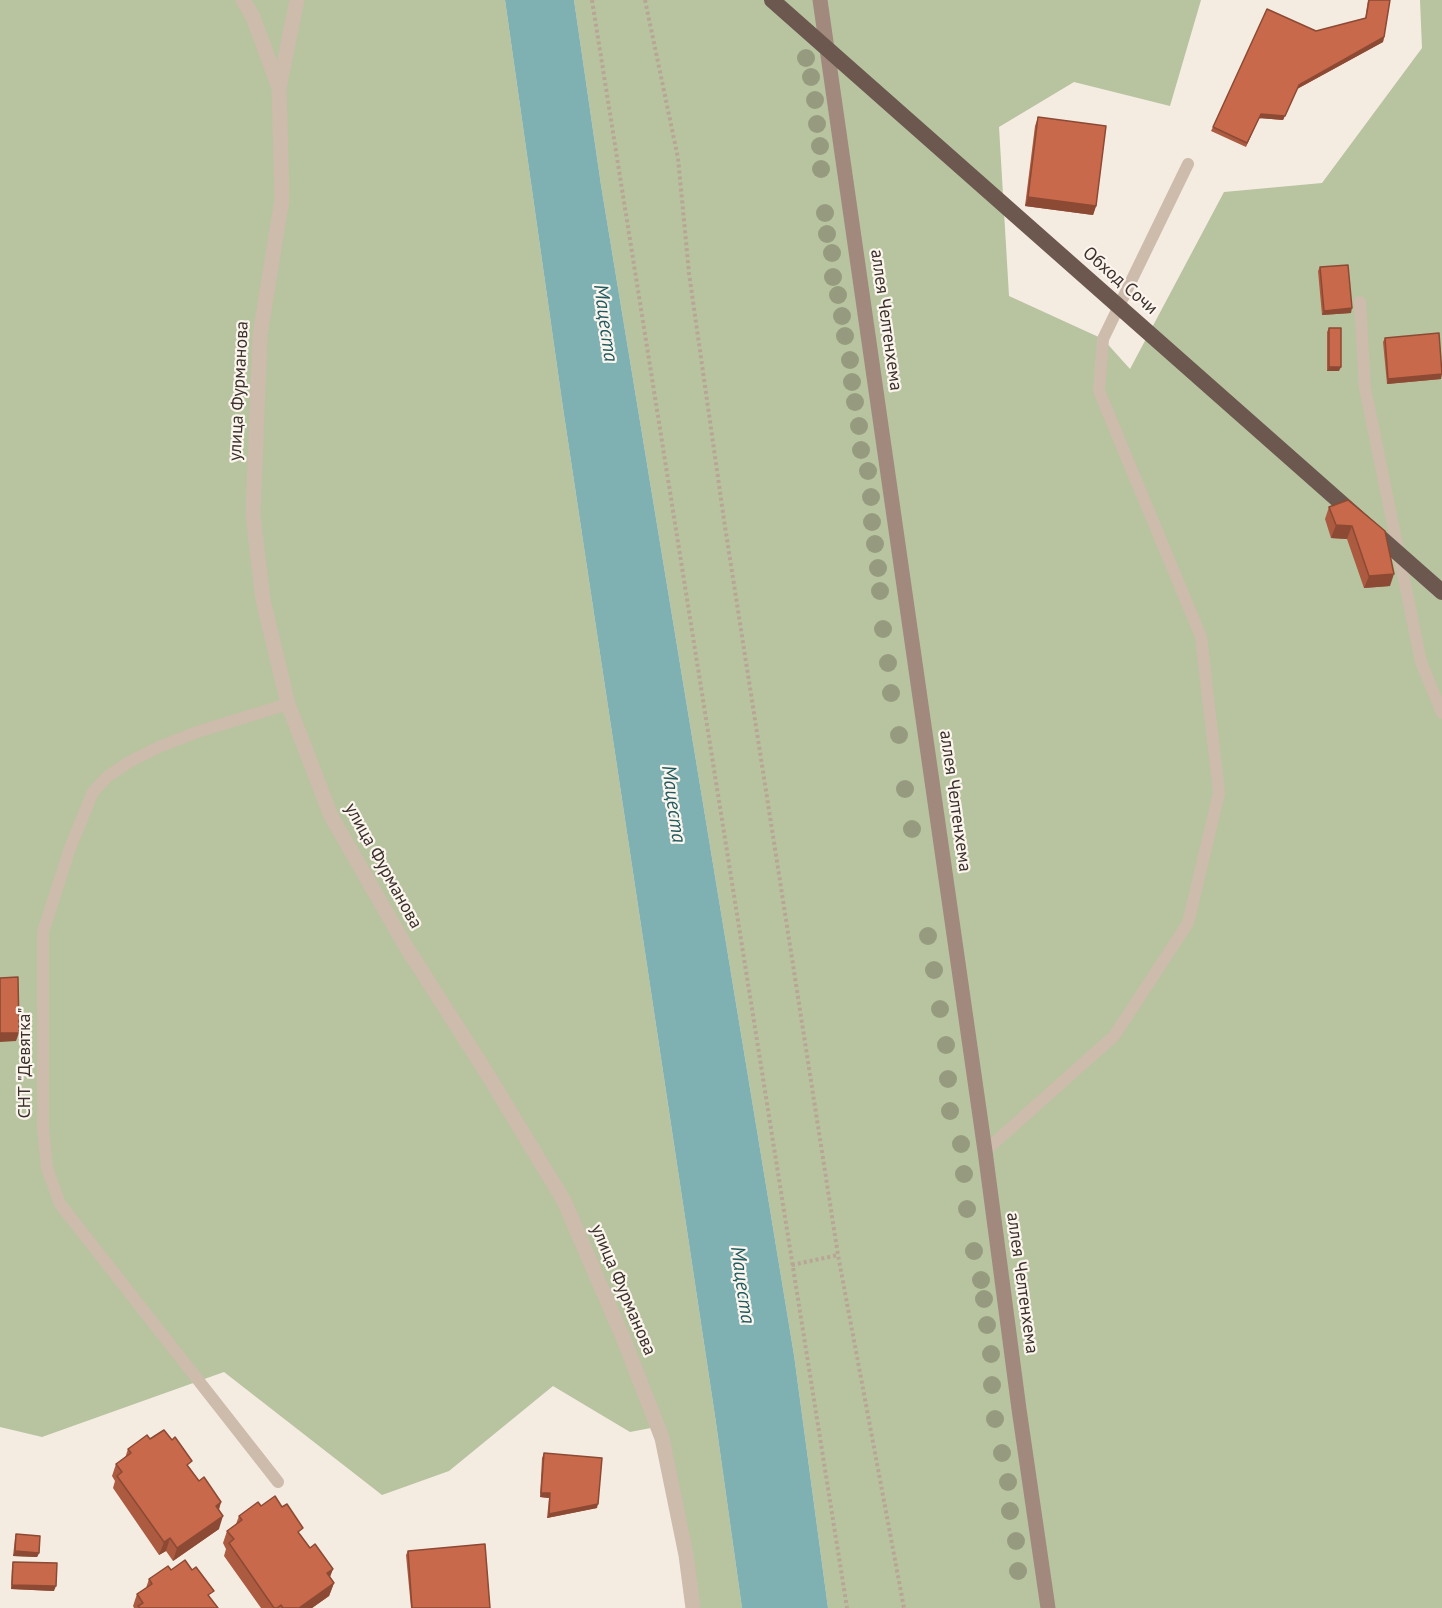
<!DOCTYPE html>
<html>
<head>
<meta charset="utf-8">
<style>
	body { margin:0 }
	canvas { display:block; background:#f4ebe1 }
</style>
</head>
<body>
<canvas width="1442" height="1608"></canvas>
<script>
const c = document.querySelector('canvas').getContext('2d');
c.lineJoin = 'round';
function fill(path, color) {
  c.fillStyle = color;
  c.fill(path, 'evenodd');
}
function strokePath(path, color, width, dash) {
  c.strokeStyle = color;
  c.lineWidth = width;
  c.lineCap = dash ? 'butt' : 'round';
  c.setLineDash(dash || []);
  c.stroke(path);
}
function drawText(font, color, halo, rows, align = 'center') {
  c.font = font + ' "PT Sans",sans-serif';
  c.lineWidth = 4.5;
  c.setLineDash([]);
  c.textBaseline = 'middle';
  c.strokeStyle = halo;
  c.fillStyle = color;
  for (const [text, x, y, turn = 0] of rows) {
    c.save();
    c.translate(x, y);
    c.rotate((+turn || 0) * Math.PI / 180);
    c.textAlign = isNaN(turn) ? turn : align;
    if (halo) c.strokeText(text, 0, 0);
    c.fillText(text, 0, 0);
    c.restore();
  }
}
const green = new Path2D(`
	M0,0h505l58,408 152,1008 27,192h-55l-25,-169 -6,-12 -26,5 -77,-46 -104,85 -67,24 -158,-123 -182,65 -42,-10z
	M574,0h627l-31,106 -96,-24 -75,45 10,169 94,43 27,30 94,-177 98,-9 100,-135 -2,-48h22v1608h-614l-34,-253 -193,-1170z`);
const water = new Path2D(`
	M505,0h69l27,185 193,1170 34,253h-86l-27,-192 -152,-1008z`);
const path = new Path2D(`
	M592,0l255,1608
	M645,0l33,158 11,115 35,247 114,735 66,353
	M792,1265l46,-10`);
const service = new Path2D(`
	M1360,302l5,86 56,274 21,51
	M985,1151l129,-115 74,-113 31,-130 -18,-156 -102,-246 4,-52 85,-175
	M278,1482l-218,-278 -13,-36 -4,-41v-195l27,-84 23,-56 15,-16 23,-15 28,-14 38,-15 91,-28`);
const minor = new Path2D(`
	M279,88l18,-88`);
const tertiary = new Path2D(`
	M243,0l10,17 26,71 3,111 -22,136 -7,180 10,85 25,104 43,112 74,129 83,130 76,126 60,139 38,98 24,117 7,53`);
const secondary = new Path2D(`
	M820,0l165,1151 34,258 29,199`);
const trunkBridge = new Path2D(`
	M772,0l670,592`);
const trees = [
	[806,58],
	[811,77],
	[815,100],
	[817,124],
	[820,146],
	[821,169],
	[825,213],
	[827,234],
	[832,253],
	[833,277],
	[838,295],
	[842,316],
	[845,336],
	[850,360],
	[852,382],
	[855,402],
	[859,426],
	[861,450],
	[868,471],
	[871,497],
	[872,522],
	[875,544],
	[878,568],
	[880,591],
	[883,629],
	[888,663],
	[891,693],
	[899,735],
	[905,789],
	[912,829],
	[928,936],
	[934,970],
	[940,1009],
	[946,1045],
	[948,1079],
	[950,1111],
	[961,1144],
	[964,1174],
	[967,1209],
	[974,1251],
	[981,1280],
	[984,1299],
	[987,1325],
	[991,1354],
	[992,1385],
	[995,1419],
	[1002,1453],
	[1008,1482],
	[1010,1511],
	[1016,1541],
	[1018,1571]
];
const wall = new Path2D(`
	M1368,0h22l-6,37 -1,5 -86,47 -14,31 -24,-2 -13,29 -35,-16 2,-4 103,-96 49,-12z
	M1038,117l58,89 -3,9 -68,-9 10,-80z
	M1320,267l31,46 -29,2 -4,-44z
	M1329,328l10,43h-12v-39z
	M1385,338l56,41 -54,5 -4,-42z
	M1348,500l42,86 -26,2 -17,-49 -16,-1 -6,-19 4,-12z
	M150,1439l40,29 9,13 22,21 -2,8v19l-46,32 -7,-10 -7,4 -46,-67 2,-7 -3,-5 4,-12 9,-6 3,-9z
	M544,1453l53,55 -50,10 2,-20 -9,-1 2,-39z
	M261,1506l40,29 9,13 23,21 -3,8 4,6 -5,13 -17,12h-51l-37,-52 2,-7 -3,-6 4,-12 9,-7 3,-8z
	M16,1534l23,19 -2,4 -24,-1 2,-18z
	M408,1551l82,57h-79l-5,-53z
	M13,1562l41,29 -43,-2 1,-23z
	M171,1570l40,29 7,9h-84l-1,-2 4,-12 9,-6 3,-9z`);
const shadedWall = new Path2D(`
	M1384,37l-1,5 -86,47 -14,31 -24,-2 -13,29 15,-33 38,-29z
	M1028,197l68,9 -3,9 -68,-9z
	M1352,308l-1,5 -29,2 2,-4z
	M1329,367h12l-2,4h-12z
	M1442,374l-1,5 -54,5 1,-5z
	M1336,525l16,1 -5,13 -16,-1z
	M1394,574l-4,12 -26,2 5,-12z
	M0,1033h19l-3,8 -16,1z
	M541,1493h9l-1,5 -9,-1z
	M221,1502l-4,12 -1,-8z
	M598,1504l-1,4 -50,10 2,-4z
	M223,1516l-4,13 -46,32 4,-13z
	M170,1538l-4,13 -7,4 5,-13z
	M15,1551l24,2 -2,4 -24,-1z
	M333,1569l-5,12 -1,-8z
	M334,1583l-5,13 -17,12h-13z
	M12,1585l44,1 -2,5 -43,-2z`);
const building = new Path2D(`
	M1369,0h21l-6,37 -85,48 -14,31 -24,-2 -14,29 -34,-16 54,-118 49,22 50,-13z
	M1038,117l68,9 -10,80 -68,-9z
	M1348,265l4,43 -28,3 -4,-44z
	M1329,328h12v39h-12z
	M1439,333l3,41 -54,5 -3,-41z
	M1348,500l37,31 9,43 -25,2 -17,-50 -16,-1 -7,-18z
	M18,977l1,56h-19v-55z
	M164,1430l8,10 3,-3 17,24 -5,4 12,16 5,-4 17,25 -5,4 7,10 -46,32 -7,-10 -6,4 -47,-66 5,-4 -6,-8 15,-11 -3,-4 19,-14 3,4z
	M544,1453l58,5 -4,46 -49,10 1,-21h-9z
	M275,1496l7,11 5,-3 16,24 -5,4 12,16 5,-4 18,25 -6,4 7,10 -35,25h-16l-2,-3 -4,3h-3l-45,-65 5,-4 -7,-8 15,-11 -3,-4 19,-14 3,4z
	M16,1534l24,2 -1,17 -24,-2z
	M485,1544l5,64h-78l-4,-57z
	M185,1560l7,10 4,-3 18,24 -6,4 10,13h-78l-2,-2 5,-3 -6,-9 15,-10 -3,-5 19,-13 3,4z
	M13,1562l44,1 -1,23 -44,-1z`);
const streetNames = [
	["Обход Сочи",1120,281,41],
	["аллея Челтенхема",886,320,82],
	["улица Фурманова",239,391,-87],
	["аллея Челтенхема",955,801,82],
	["улица Фурманова",383,866,61],
	["СНТ \"Девятка\"",25,1063,-90],
	["аллея Челтенхема",1022,1283,82],
	["улица Фурманова",623,1290,67]
];
const waterNames = [
	["Мацеста",605,323,82],
	["Мацеста",673,804,82],
	["Мацеста",742,1285,82]
];
fill(green, '#b8c4a0');
fill(water, '#7fb0b2');
strokePath(path, '#b9a596', 4, [3, 3]);
strokePath(service, '#cdbbac', 12);
strokePath(minor, '#cdbbac', 15);
strokePath(tertiary, '#cdbbac', 15);
strokePath(secondary, '#a18a7d', 15);
strokePath(trunkBridge, '#6c584f', 16);
c.fillStyle = '#969b7f';
for (const [x, y] of trees) {
  c.beginPath();
  c.arc(x, y, 9, 0, 2 * Math.PI);
  c.fill();
}
fill(wall, '#ac5a40');
fill(shadedWall, '#8c4a34');
fill(building, '#c8694b');
strokePath(building, '#8c4a34', 1.5);
drawText('18px', '#3b302b', '#fbf5ee', streetNames);
drawText('italic 20px', '#1f5a5e', '#fbf5ee', waterNames);
</script>
</body>
</html>
